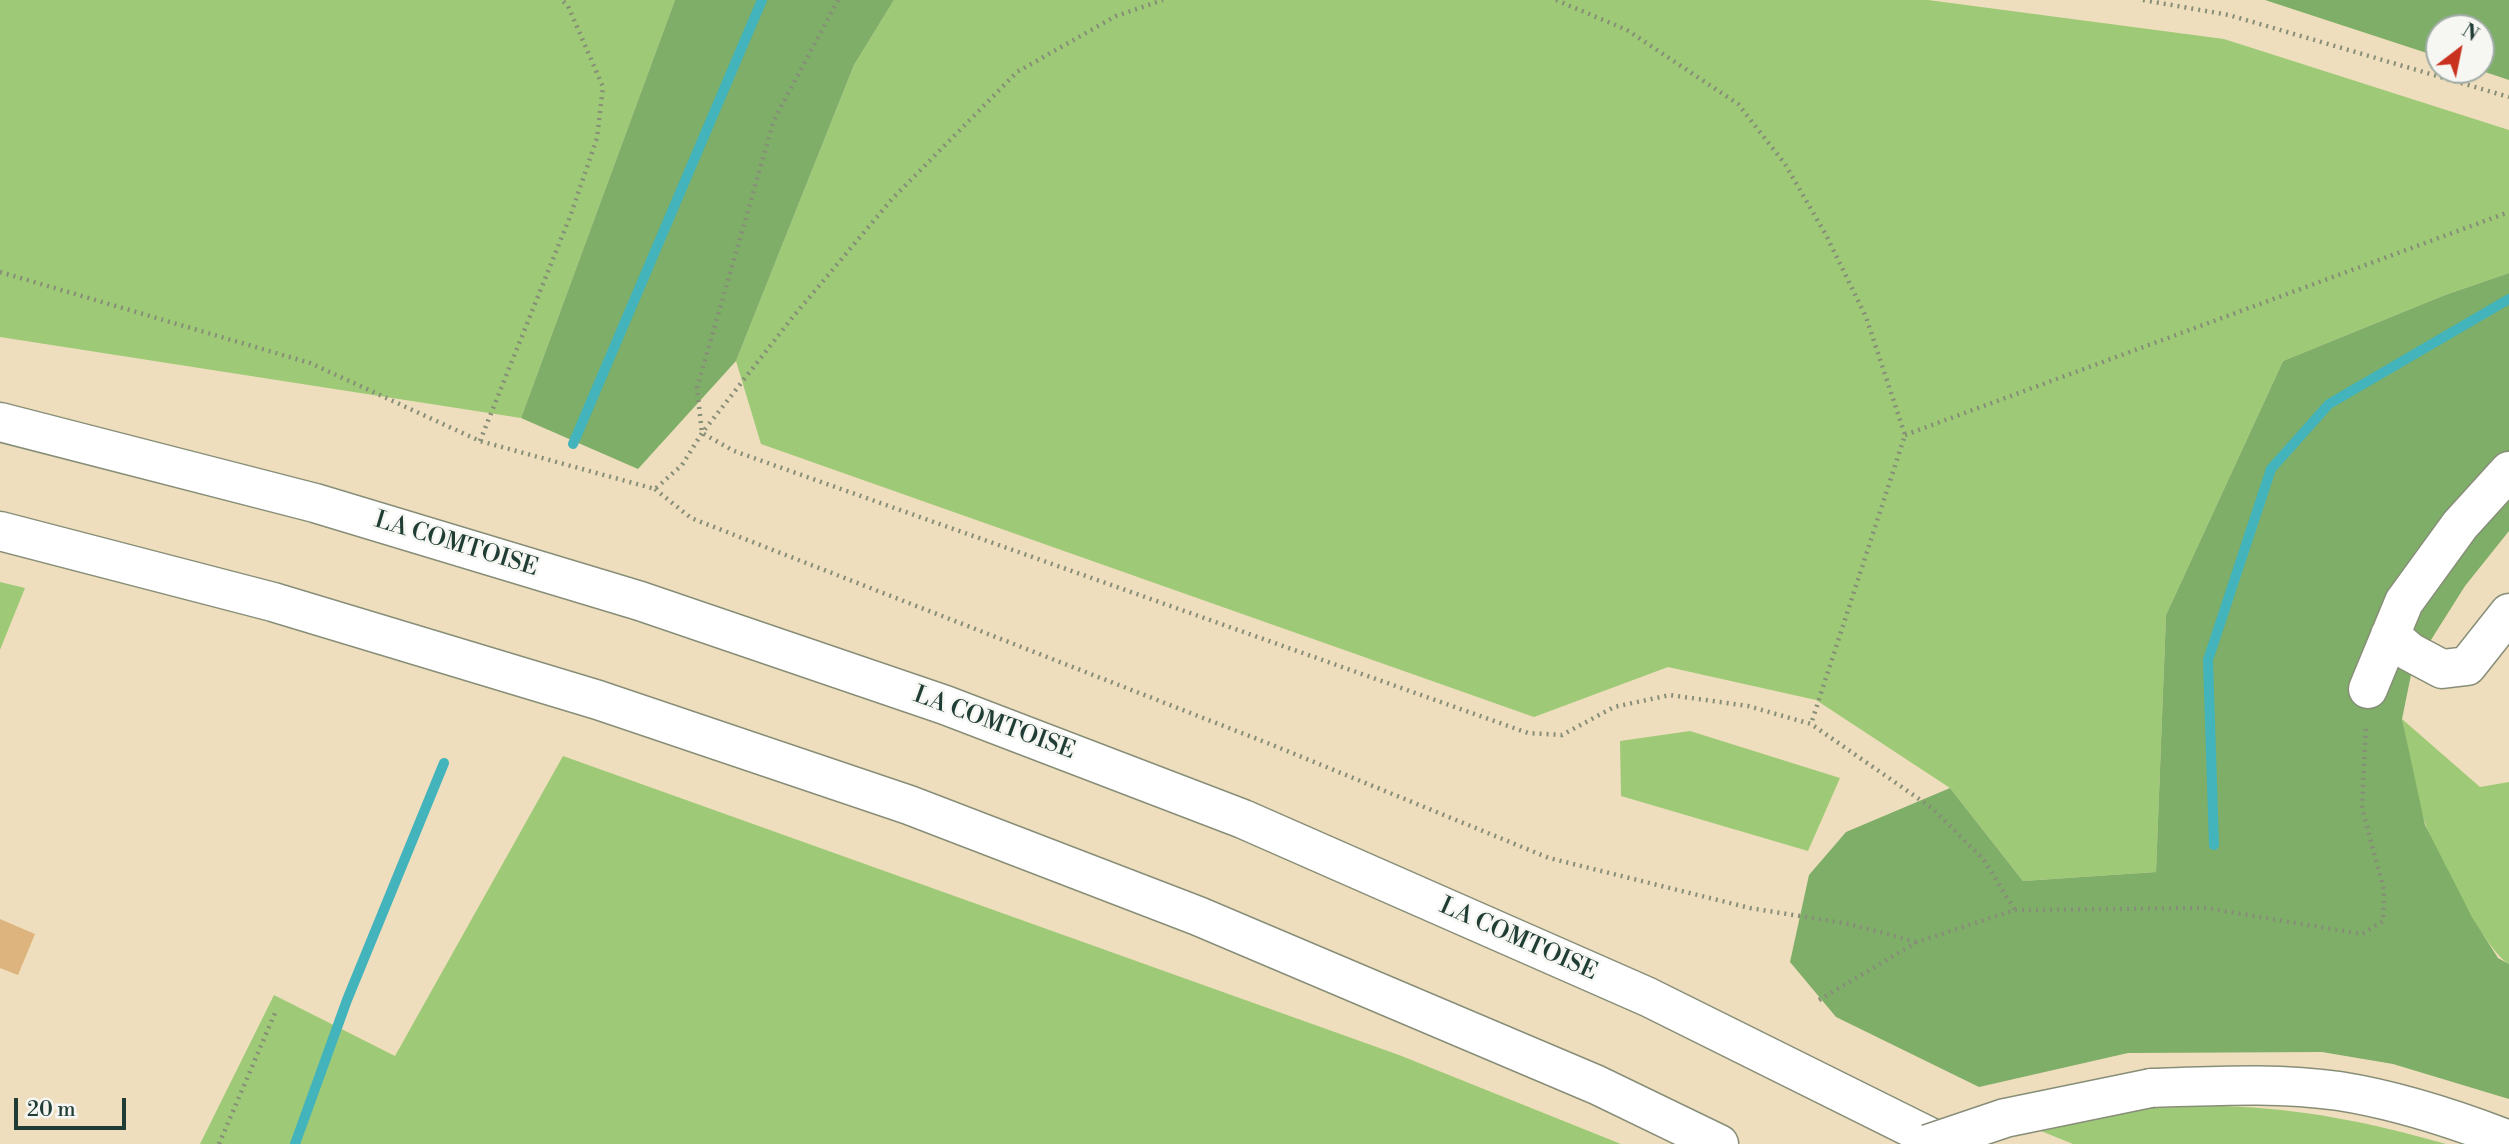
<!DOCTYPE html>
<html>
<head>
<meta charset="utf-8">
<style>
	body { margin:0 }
	#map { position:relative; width:2509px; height:1144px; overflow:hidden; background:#efdebd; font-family:"Libre Bodoni",serif }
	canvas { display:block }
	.north { position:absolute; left:2425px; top:14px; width:70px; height:70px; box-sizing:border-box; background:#f6f6f2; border:2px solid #a0aca6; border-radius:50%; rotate:32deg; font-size:19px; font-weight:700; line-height:28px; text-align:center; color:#1f3d34 }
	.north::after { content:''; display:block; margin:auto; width:24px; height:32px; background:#c8321e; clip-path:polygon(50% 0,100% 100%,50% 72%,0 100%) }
	.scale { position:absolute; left:14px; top:1098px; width:112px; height:32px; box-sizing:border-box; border:4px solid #1f3d34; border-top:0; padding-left:9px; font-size:21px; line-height:24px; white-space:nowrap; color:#1f3d34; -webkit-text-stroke:5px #f6f6f2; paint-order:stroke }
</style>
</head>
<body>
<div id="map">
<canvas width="2509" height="1144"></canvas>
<div class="north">N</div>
<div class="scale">20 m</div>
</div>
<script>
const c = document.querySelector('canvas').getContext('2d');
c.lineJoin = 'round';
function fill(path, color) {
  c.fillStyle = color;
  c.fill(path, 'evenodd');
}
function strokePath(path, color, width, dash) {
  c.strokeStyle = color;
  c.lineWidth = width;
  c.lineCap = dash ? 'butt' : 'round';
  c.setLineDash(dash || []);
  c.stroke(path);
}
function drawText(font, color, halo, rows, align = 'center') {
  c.font = font + ' "Libre Bodoni",serif';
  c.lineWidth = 5;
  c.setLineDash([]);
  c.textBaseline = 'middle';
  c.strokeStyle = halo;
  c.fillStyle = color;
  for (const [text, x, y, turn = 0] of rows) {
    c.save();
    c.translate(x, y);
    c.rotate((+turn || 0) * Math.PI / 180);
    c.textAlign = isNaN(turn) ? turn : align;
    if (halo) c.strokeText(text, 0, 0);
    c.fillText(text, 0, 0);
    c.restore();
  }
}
const green = new Path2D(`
	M0,0h675l-154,418 -521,-81z
	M894,0h1034l296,39 285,91v143l-64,22 -162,66 -117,254 -10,257 -133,9 -73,-93 -134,-88 -148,-33 -134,50 -773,-273 -25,-83 118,-296z
	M0,582l25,6 -25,62z
	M2402,719l78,68 29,-5v182c-23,-13 -75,-112 -84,-141 -11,-33 -16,-70 -23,-104z
	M1690,731l150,47 -32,73 -187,-55 -1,-55z
	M563,756l836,299 222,89h-1421l74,-149 121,61z
	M2223,1106c82,3 145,16 223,38h-373l-37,-15 108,-21z`);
const forest = new Path2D(`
	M675,0h219l-40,65 -118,296 -98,108 -117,-51z
	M2265,0h244v80l-30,-10 2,-42h-42v29z
	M2509,273v258l-44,55 -53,84 -10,49 23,106 47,92 26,41 11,6v135l-116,-35 -71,-12 -194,1 -149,34 -143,-70 -46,-55 19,-87 37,-43 104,-44 73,93 133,-9 10,-257 117,-254 162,-66z`);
const stream = new Path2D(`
	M573,444l189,-444
	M2214,845l-6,-185 63,-191 58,-65 180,-105
	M295,1144l52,-144 97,-237`);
const building = new Path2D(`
	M0,919l35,15 -17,41 -18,-7z`);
const path = new Path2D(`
	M838,0l-64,120 -77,268 5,45 32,18 794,282 34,2 52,-28 56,-12 78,11 63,18 121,84 52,52 31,50
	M1556,0l71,30 111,74 47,60 41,71 40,82 39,118 -94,289
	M2143,0l86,15 280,82
	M0,272l310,91 170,78 175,48 27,-24 20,-32 90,-115 100,-119 125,-127 99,-56 47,-16
	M1905,435l604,-223
	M480,441l91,-227 26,-76 6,-51 -35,-81 -6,-6
	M655,489l36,29 584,228 274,112 201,50 99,16 68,18
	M1819,1000l98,-58 98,-32 191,-2 156,26 21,-13 1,-31 -22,-82 4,-83
	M219,1144l56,-131`);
const minor = new Path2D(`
	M2390,635l20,17 32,17 25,-3 42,-53
	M2368,689l36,-87 56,-77 49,-54`);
const highway = new Path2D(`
	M0,422l315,81 325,98 305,104 298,114 405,178 296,147
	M0,531l273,71 325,98 311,105 289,111 399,169 122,59
	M2151,1088c63,-2 126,-6 188,3 57,9 116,28 170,49`);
const highwayBridge = new Path2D(`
	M1928,1144l77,-26 146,-30`);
const streetNames = [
	["LA COMTOISE",456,545,17],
	["LA COMTOISE",994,724,20],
	["LA COMTOISE",1518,940,24]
];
fill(green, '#9eca77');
fill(forest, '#7eae68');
strokePath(stream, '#43b3bc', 10);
fill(building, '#ddb47d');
strokePath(minor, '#878e78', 41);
strokePath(highway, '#878e78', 41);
strokePath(path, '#878e78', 4.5, [2, 5]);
strokePath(minor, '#fff', 38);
strokePath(highway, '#fff', 38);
strokePath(highwayBridge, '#878e78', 41, []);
strokePath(highwayBridge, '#fff', 38);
drawText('24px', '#1f3d34', '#f6f6f2', streetNames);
</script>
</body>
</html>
